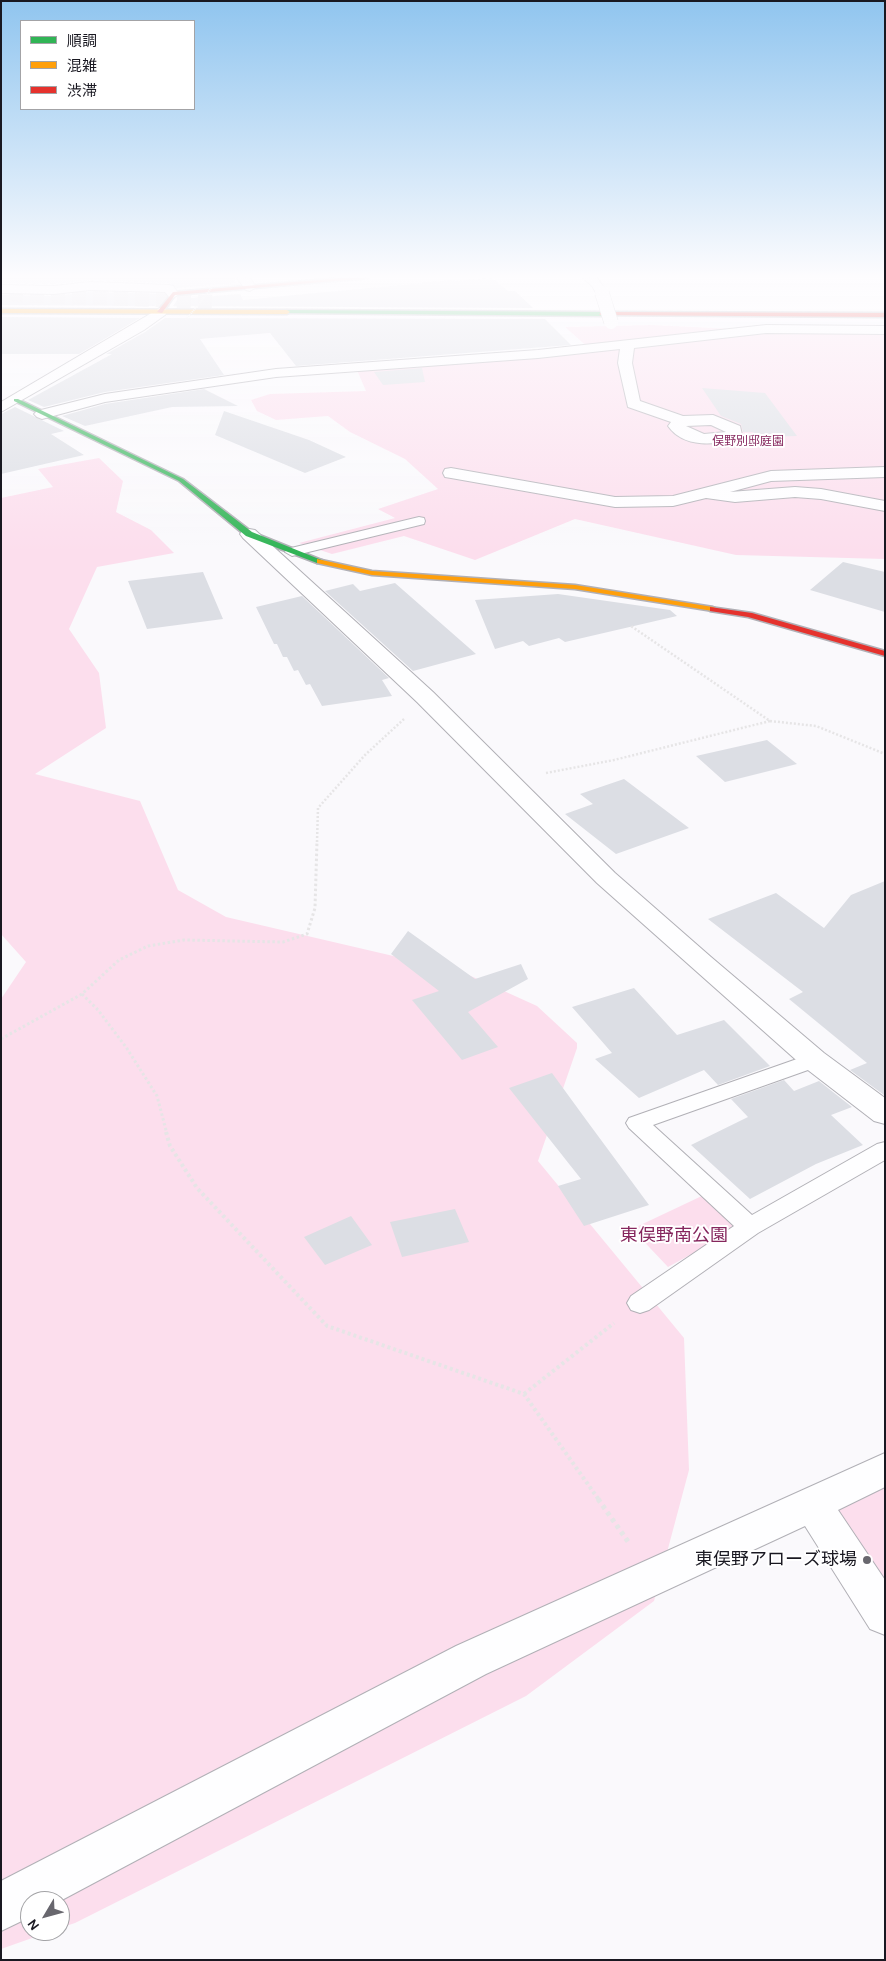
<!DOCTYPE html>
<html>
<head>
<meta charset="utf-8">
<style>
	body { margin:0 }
	#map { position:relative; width:886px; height:1961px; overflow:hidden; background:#faf9fc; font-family:Karla,"Noto Sans JP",sans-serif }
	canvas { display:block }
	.frame { position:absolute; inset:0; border:2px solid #191821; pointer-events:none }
	.legend { position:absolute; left:20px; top:20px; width:175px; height:90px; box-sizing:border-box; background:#fff; border:1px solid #a3a3a6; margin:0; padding:6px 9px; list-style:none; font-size:15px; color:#191821 }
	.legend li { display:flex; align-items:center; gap:10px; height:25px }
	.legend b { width:25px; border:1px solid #a3a3a6 }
	.north { position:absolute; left:20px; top:1891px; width:50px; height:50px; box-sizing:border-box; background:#fff; border:1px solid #a3a3a6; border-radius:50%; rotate:233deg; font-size:14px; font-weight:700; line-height:20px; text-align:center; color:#191821 }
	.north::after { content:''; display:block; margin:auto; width:18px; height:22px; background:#68676e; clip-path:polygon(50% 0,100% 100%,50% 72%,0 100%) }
</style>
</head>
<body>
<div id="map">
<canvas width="886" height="1961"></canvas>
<div class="frame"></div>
<ul class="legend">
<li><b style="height:6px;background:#30b455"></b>順調</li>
<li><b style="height:6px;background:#ff9f0a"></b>混雑</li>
<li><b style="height:6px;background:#e5322d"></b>渋滞</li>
</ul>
<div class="north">N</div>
</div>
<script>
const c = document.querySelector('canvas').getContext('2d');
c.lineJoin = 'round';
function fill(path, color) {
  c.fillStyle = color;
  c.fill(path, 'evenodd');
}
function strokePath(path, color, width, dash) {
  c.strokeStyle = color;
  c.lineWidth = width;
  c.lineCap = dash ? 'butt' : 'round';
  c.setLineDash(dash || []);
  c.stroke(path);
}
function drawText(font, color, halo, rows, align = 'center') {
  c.font = font + ' Karla,"Noto Sans JP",sans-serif';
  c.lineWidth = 4;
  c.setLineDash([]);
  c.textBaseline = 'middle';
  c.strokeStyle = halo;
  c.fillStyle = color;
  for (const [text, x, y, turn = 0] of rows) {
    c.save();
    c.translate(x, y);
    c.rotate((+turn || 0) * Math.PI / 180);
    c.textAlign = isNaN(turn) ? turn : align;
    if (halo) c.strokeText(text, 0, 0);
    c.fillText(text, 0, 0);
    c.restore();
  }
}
const green = new Path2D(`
	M651,325l128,6 106,1v227l-149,-4 -161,-36 -100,41 -71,-24 -72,18 -33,-11 96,-25 -17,-9 60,-20 -33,-30 -55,-27 -22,-16 -52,4 -19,-9 -6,-11 19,-6 96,-3 -10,-23 235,-18 -26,-23z
	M99,458l24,23 -7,31 35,18 23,23 -77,14 -28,62 30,44 7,55 -71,46 105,27 38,89 48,27 236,55 75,34 40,37v5l-39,113 146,177 5,132 -35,131 -128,95 -451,227 -15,5v-27h-30v30h22l-51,18v-950l25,-37 -25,-28v-436l52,-11 -15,-18z
	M706,1194l35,33 -73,40 -36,-38z
	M885,1469v147l-73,-112z`);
const building = new Path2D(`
	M1,278h233l2,5 -59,5 -8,-5 -79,-3 -36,4 -53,-1z
	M492,278l16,13h7l18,17 -360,-2 5,-7 62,-5 3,6 211,-20 2,1z
	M90,292l74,2 -9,12 -154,-1v-10l53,1z
	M1,317l139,1 -61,36h-78z
	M165,318l380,1 26,26 -275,21 -26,-33 -70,6 24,36 -119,17 -61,15 -16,-7 84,-46h-6l39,-22z
	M422,368l3,14 -42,3 -9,-13z
	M702,388l63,5 32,43 -40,1 -4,-5h-10l-2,-8 -20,-8z
	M204,389l34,17 -66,1 -87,19 -23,-10 43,-12z
	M15,407l49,24 -13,3 33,21 -83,19v-60z
	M224,411l85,29 37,17 -41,16 -90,-38z
	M843,562l42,10v40l-75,-22z
	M203,572l20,47 -76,10 -19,-48z
	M395,583l81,71 -63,17 -88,-80 28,-7 7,7z
	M558,594l112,16 7,6 -112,26 -6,-4 -30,8 -6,-5 -28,8 -20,-49z
	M302,596l87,82 -7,2 10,16 -70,10 -12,-22 -4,1 -8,-15 -4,1 -7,-14h-4l-6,-13h-3l-18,-37z
	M767,740l30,24 -72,18 -29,-26z
	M624,779l65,49 -73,26 -51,-40 28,-10 -13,-10z
	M885,881v213l-1,1 -34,-25 17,-7 -78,-64 14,-7 -95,-73 68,-26 48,35 27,-33z
	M408,931l67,48 46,-15 7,15 -60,33 30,35 -36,13 -50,-60 27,-9 -48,-37z
	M634,988l43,47 47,-15 46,46 -52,19 -14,-15 -65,28 -44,-39 17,-6 -40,-46z
	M552,1073l35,48 62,84 -65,21 -26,-40 23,-7 -72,-91z
	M784,1080l10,11 25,-10 33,26 -21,8 32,30 -47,19 -66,35 -59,-54 57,-28 -17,-18z
	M455,1209l14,33 -67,15 -12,-35z
	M351,1216l21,29 -47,20 -21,-28z`);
const highwayTunnel = new Path2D(`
	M9,295l207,7`);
const pathFar3 = new Path2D(`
	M770,721l46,5 69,28
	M546,773l68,-13 156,-39 -139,-95
	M317,842l1,-34 47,-53 39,-36`);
const pathFar2 = new Path2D(`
	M82,994l16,16 28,37 31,49 10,38
	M1,1039l81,-45 37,-34 29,-14 36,-6 99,2 24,-8 8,-26 2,-67`);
const pathFar1 = new Path2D(`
	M166,1132l4,14 27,42 130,138 197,68 75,106
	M524,1394l90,-71`);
const path = new Path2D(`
	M598,1499l31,44`);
const lane = new Path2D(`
	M419,517l5,1 1,3 -1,3 -132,32 -7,-4 2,-3z
	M814,1053l8,2 3,5 -3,5 -169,60 99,90 125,-71 8,-2v18l-127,73 -109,77 -9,3 -9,-3 -4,-7 4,-7 103,-70 -105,-98 -3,-5 3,-5z`);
const street = new Path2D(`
	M237,278h13l6,9 -6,4 -4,-1z
	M583,278h14l11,15 -2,3h-8l-6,-10z
	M90,282l79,3 4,1 6,8 -6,4 -4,-1 -4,-5 -75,-2 -36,4 -53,-1v-8l53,1z
	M160,308l5,1 2,3 -2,3 -21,15 -143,82v-10z
	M766,325l119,1v8l-119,-1 -132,15 -2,15 8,38 43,15 30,-1 27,11 2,9 -2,3c-23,7 -56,11 -72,-12l3,-4 -43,-15 -10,-44 2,-14 -82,9 -262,19 -171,25 -63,17 -5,-2 -3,-3 3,-3 68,-17 171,-25 262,-19zM711,425l15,7 -22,2 -18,-8z
	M885,467v10l-114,4 -41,11 65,-5 26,2 64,12v10l-64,-12 -26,-2 -60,5 -29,-4 -33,8 -58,1 -164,-29 -6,-1 -2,-4 2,-4 6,-1 164,29 58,-1 98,-25z
	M249,529l6,1 178,162 182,181 96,84 113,96 61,45v26l-11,-3 -70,-54 -207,-184 -180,-181 -174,-164 -3,-4 3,-4z
	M885,1453v34l-47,23 47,70v55l-15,-6 -65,-103 -319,148 -426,227h-30v16l-29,14v-50l455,-235z`);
const fast = new Path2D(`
	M287,310l314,2 3,2 -3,2 -316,-3z
	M14,399h4l165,80 69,53 72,29 -7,2 -71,-27 -67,-55 -165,-80z`);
const slow = new Path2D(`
	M1,309l286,1 3,2 -3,2 -286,-1z
	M317,559l55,12 203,14 138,22 4,2 -4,2 -138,-22 -203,-14 -55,-12z`);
const jam = new Path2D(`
	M342,278h26l-193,17 -13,18 -5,-1 16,-20z
	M601,312l284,1v4l-286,-2z
	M710,607l42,6 133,38v5l-137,-39 -38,-6z`);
const pathBridge = new Path2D(`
	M186,320l30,-38`);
const streetBridge = new Path2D(`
	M602,293l9,29`);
const markers = [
	[867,1560,5,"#68676e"]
];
const farParknames = [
	["俣野別邸庭園",748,442]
];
const nearParknames = [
	["東俣野南公園",674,1236]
];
const nearPoinames = [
	["東俣野アローズ球場",857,1560]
];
fill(green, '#fcdeed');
fill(building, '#dcdee4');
strokePath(highwayTunnel, '#d8d7db', 14, [14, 7]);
strokePath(lane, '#b1b0b6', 2);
strokePath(street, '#b1b0b6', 2);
strokePath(fast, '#b1b0b6', 3);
strokePath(slow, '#b1b0b6', 3);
strokePath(jam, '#b1b0b6', 3);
strokePath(pathFar3, '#e6e5e6', 2.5, [2, 2]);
strokePath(pathFar2, '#e6e5e6', 3, [2.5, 2.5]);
strokePath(pathFar1, '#e6e5e6', 4, [3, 3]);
strokePath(path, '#e6e5e6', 5, [4, 4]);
fill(lane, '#fefeff');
fill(street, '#fefeff');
fill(fast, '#30b455');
fill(slow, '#ff9f0a');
fill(jam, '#e5322d');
strokePath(streetBridge, '#b1b0b6', 15, []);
strokePath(pathBridge, '#e6e5e6', 2, [1, 1]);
strokePath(streetBridge, '#fefeff', 14);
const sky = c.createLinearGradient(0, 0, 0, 553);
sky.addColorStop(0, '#90c5ef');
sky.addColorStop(0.5, '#fdfcfe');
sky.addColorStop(1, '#fdfcfe00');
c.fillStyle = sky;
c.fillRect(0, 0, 886, 553);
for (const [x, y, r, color] of markers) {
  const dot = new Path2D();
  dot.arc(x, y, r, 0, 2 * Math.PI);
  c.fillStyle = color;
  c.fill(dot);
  strokePath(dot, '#fff', 2);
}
drawText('12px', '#85265d', '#fff', farParknames);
drawText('18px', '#85265d', '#fff', nearParknames);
drawText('18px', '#191821', '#fff', nearPoinames, 'right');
</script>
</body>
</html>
